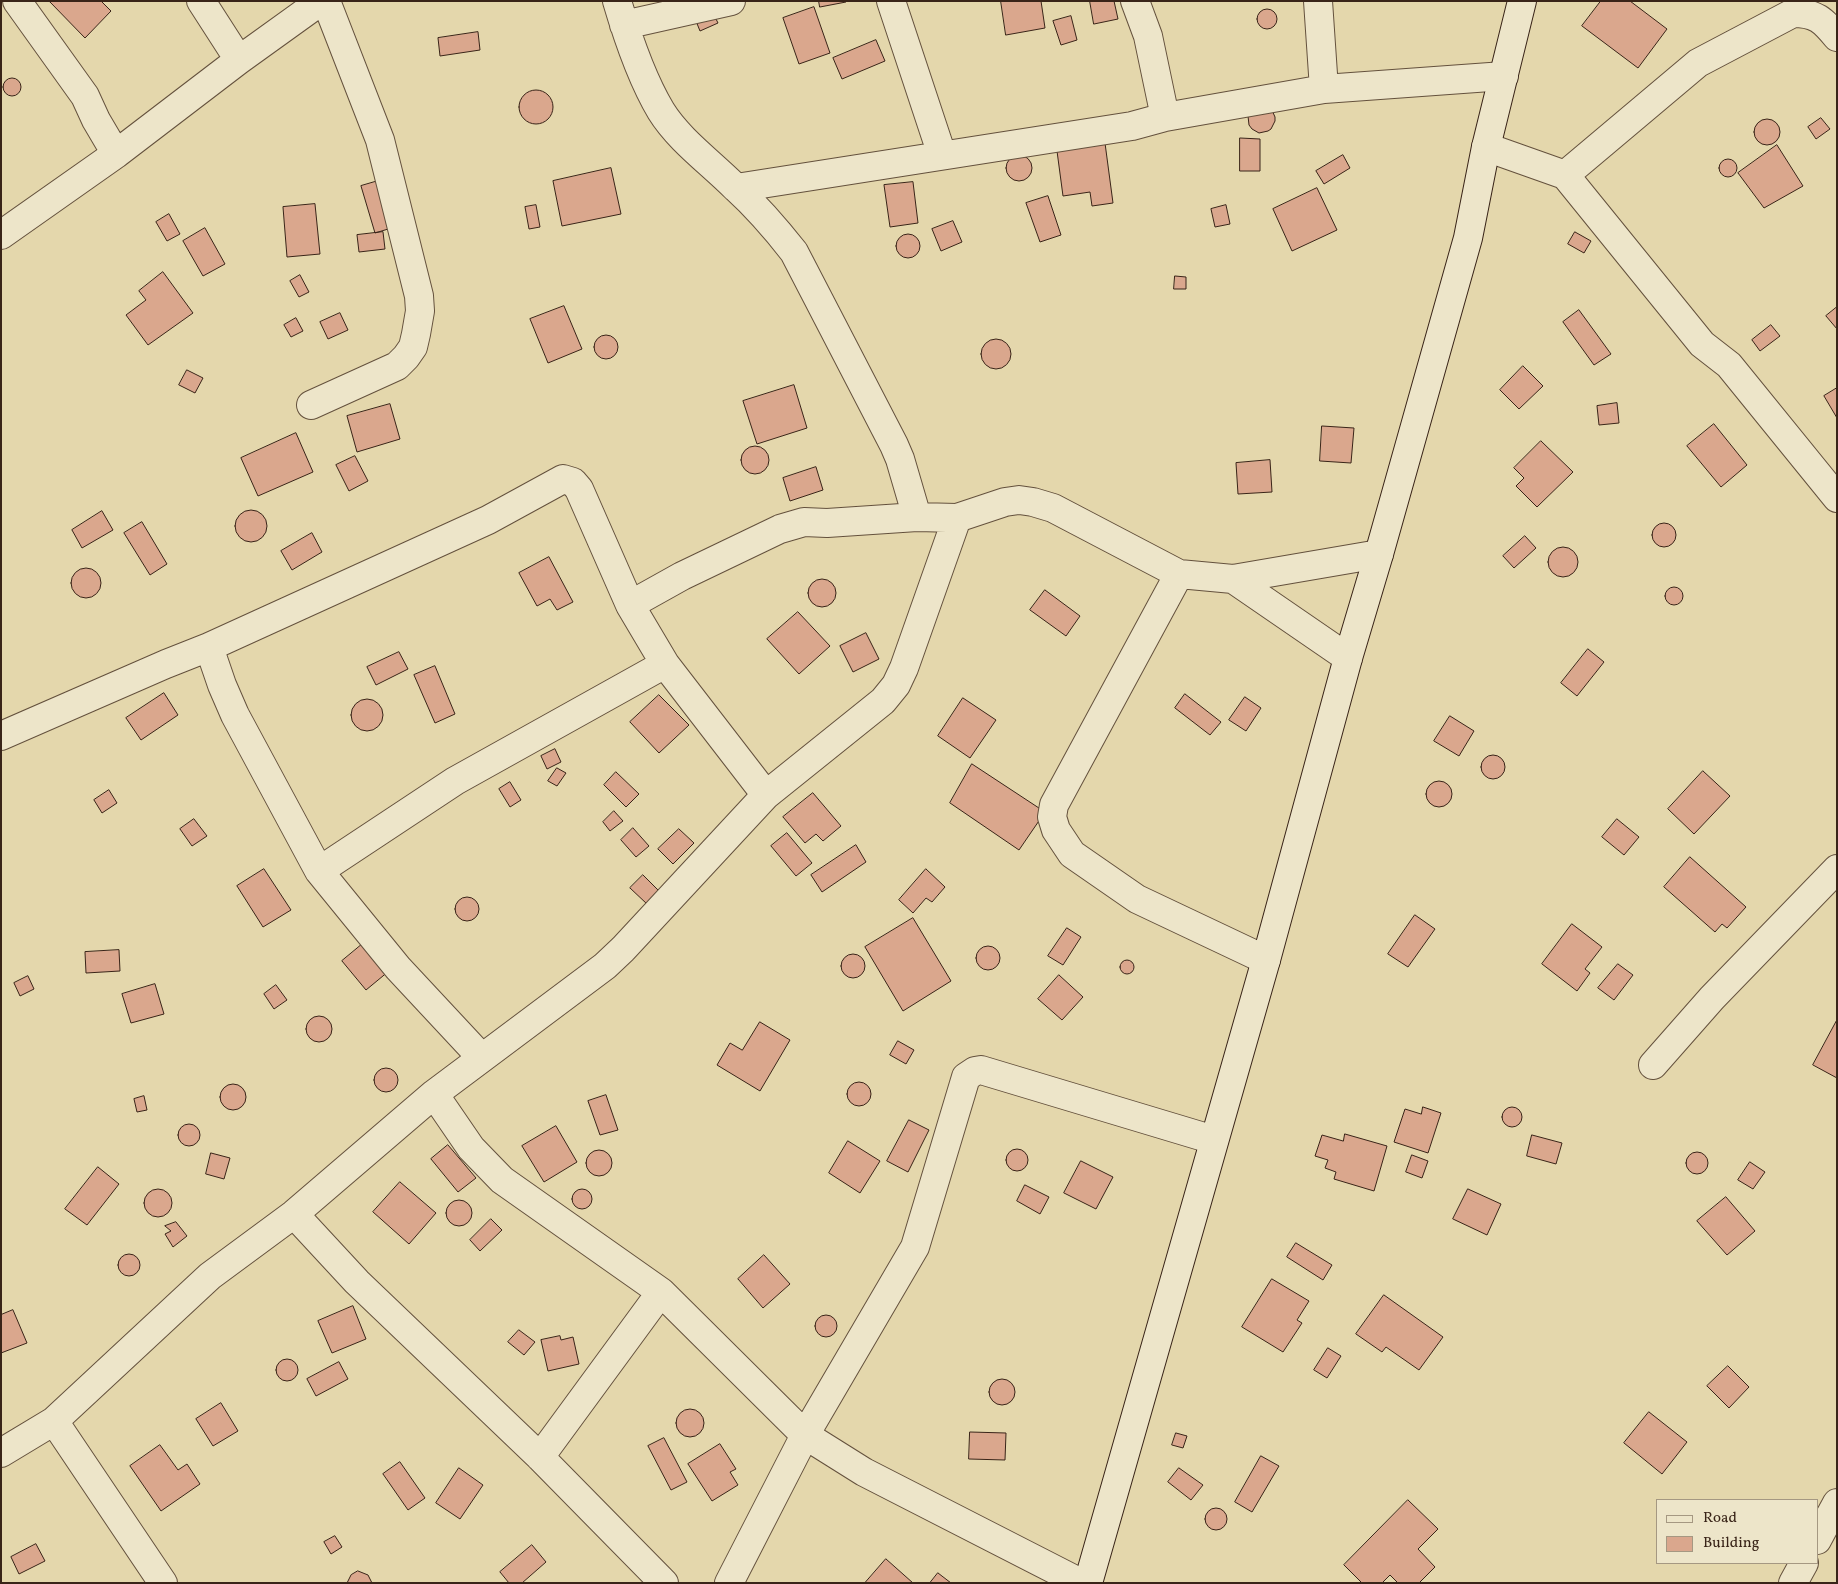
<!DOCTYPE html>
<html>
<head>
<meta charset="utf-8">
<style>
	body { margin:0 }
	#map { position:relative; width:1838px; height:1584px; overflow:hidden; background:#e4d7ac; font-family:Vollkorn,serif }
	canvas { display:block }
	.frame { position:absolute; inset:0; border:2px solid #392418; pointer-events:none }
	.legend { position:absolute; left:1656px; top:1499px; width:162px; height:65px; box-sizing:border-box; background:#ede5c9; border:1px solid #a59882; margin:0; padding:6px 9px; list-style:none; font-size:15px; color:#392418 }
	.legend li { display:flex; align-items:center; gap:10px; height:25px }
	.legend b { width:25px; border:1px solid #a59882 }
</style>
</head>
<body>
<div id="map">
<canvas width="1838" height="1584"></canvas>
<div class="frame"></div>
<ul class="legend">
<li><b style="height:6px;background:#ede5c9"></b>Road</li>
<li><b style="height:14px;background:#daa78d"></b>Building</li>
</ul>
</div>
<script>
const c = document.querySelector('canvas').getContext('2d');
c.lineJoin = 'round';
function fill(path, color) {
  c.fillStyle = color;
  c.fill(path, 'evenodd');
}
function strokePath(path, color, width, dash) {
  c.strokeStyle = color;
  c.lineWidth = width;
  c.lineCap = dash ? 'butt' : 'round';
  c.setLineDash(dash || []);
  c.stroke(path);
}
const building = new Path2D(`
	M51,1h50l10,10 -26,27 -35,-36z
	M819,1h27v1l-26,5z
	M1001,1h40l4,27 -39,7z
	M1090,1h24l4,18 -24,5z
	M1601,1h29l37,28 -29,39 -56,-42z
	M814,7l16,46 -31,11 -16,-46z
	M1257 19a10 10 0 1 1 20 0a10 10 0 1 1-20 0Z
	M711,9l7,14 -18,8 -6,-15z
	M1071,16l6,24 -16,5 -8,-24z
	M478,32l2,18 -40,6 -2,-18z
	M876,40l9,21 -43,18 -9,-21z
	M3 87a9 9 0 1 1 18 0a9 9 0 1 1-18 0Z
	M519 107a17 17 0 1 1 34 0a17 17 0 1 1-34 0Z
	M1271,108l4,9v4l-4,8 -3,2 -9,2 -7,-4 -3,-4 -1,-9z
	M1821,118l9,11 -14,10 -8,-12z
	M1754 132a13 13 0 1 1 26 0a13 13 0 1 1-26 0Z
	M1240,138l20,1v32h-20z
	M1105,143l8,60 -21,3 -2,-14 -27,4 -6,-45z
	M1777,145l26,41 -39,22 -26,-35z
	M1006 168a13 13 0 1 1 26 0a13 13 0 1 1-26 0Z
	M1343,155l7,13 -26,16 -8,-13z
	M1719 168a9 9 0 1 1 18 0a9 9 0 1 1-18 0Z
	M611,168l10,46 -59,12 -9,-45z
	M385,179l13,47 -23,7 -14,-47z
	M913,182l5,41 -28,4 -6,-42z
	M1317,188l20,42 -45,21 -19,-42z
	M1048,196l13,39 -21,7 -14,-39z
	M315,204l5,50 -33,3 -4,-50z
	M536,205l4,22 -11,2 -4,-22z
	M1226,205l4,19 -15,3 -4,-18z
	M169,214l11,20 -13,7 -11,-19z
	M953,221l9,21 -21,9 -9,-22z
	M205,228l20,36 -22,12 -20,-35z
	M383,232l2,17 -26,3 -2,-17z
	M1575,232l16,9 -7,12 -16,-9z
	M896 246a12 12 0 1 1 24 0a12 12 0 1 1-24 0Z
	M163,272l30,41 -45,32 -22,-30 20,-15 -7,-9z
	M300,275l9,17 -10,5 -9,-16z
	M1175,276l11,1v12h-12z
	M564,306l18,43 -34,14 -18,-44z
	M1837,307v22l-11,-13z
	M1579,310l32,44 -17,11 -31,-43z
	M340,313l8,17 -20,9 -8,-17z
	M296,318l7,13 -12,6 -7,-12z
	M1771,325l9,11 -20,15 -8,-11z
	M594 347a12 12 0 1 1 24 0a12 12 0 1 1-24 0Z
	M981 354a15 15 0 1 1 30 0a15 15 0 1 1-30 0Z
	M1523,366l20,20 -24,23 -19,-19z
	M187,370l16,8 -8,15 -16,-8z
	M794,385l13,43 -50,16 -14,-43z
	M1837,388v30l-13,-22z
	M1617,403l2,20 -20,2 -2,-19z
	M390,404l10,35 -43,13 -10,-36z
	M1714,424l33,41 -26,22 -34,-41z
	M1322,426l32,2 -3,35 -31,-2z
	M296,433l17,39 -55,24 -17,-38z
	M1541,441l32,31 -36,35 -21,-21 8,-8 -10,-10z
	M741 460a14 14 0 1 1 28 0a14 14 0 1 1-28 0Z
	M355,456l13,25 -19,10 -13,-26z
	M1270,460l2,32 -34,2 -2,-31z
	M816,467l7,23 -33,11 -7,-23z
	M235 526a16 16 0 1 1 32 0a16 16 0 1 1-32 0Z
	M102,511l11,19 -31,18 -10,-18z
	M142,522l25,42 -17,11 -26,-42z
	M1652 535a12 12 0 1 1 24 0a12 12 0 1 1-24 0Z
	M312,533l10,19 -30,18 -11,-19z
	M1525,536l11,12 -22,20 -11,-12z
	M1548 562a15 15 0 1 1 30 0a15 15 0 1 1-30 0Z
	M549,557l24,45 -16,8 -7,-11 -13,7 -18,-33z
	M71 583a15 15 0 1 1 30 0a15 15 0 1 1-30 0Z
	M808 593a14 14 0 1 1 28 0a14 14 0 1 1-28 0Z
	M1665 596a9 9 0 1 1 18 0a9 9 0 1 1-18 0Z
	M1045,590l35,26 -14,20 -36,-26z
	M798,612l32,34 -31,28 -32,-35z
	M866,633l13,26 -26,13 -13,-26z
	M1588,649l16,13 -27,34 -16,-13z
	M399,652l9,17 -32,16 -9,-18z
	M435,666l20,48 -20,9 -21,-48z
	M164,693l14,22 -37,25 -15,-22z
	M1185,694l36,28 -11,13 -35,-27z
	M659,695l30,30 -30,28 -29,-31z
	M1245,697l16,11 -15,23 -17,-11z
	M963,698l33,22 -26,38 -32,-22z
	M351 715a16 16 0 1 1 32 0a16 16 0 1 1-32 0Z
	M1450,716l24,15 -15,25 -25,-15z
	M555,749l6,13 -14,7 -6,-13z
	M1481 767a12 12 0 1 1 24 0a12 12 0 1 1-24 0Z
	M972,764l73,48 -26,38 -69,-47z
	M557,768l9,5 -9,13 -9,-5z
	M1703,771l27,25 -36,38 -26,-25z
	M616,772l23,22 -13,13 -22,-22z
	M1426 794a13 13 0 1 1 26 0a13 13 0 1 1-26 0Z
	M510,782l11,18 -11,7 -11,-18z
	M109,790l8,13 -15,10 -8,-13z
	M813,793l28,33 -18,15 -7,-7 -11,9 -22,-26z
	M614,811l9,10 -13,10 -7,-9z
	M194,819l13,17 -15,10 -12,-17z
	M1617,819l22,18 -15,18 -22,-18z
	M633,828l16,18 -13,11 -15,-17z
	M679,829l15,14 -21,21 -15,-15z
	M787,833l25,30 -16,13 -25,-30z
	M856,845l10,17 -44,30 -11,-17z
	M1690,857l56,50 -19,21 -5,-4 -7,8 -51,-45z
	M264,869l27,41 -28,17 -26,-41z
	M926,869l19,18 -13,15 -6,-4 -13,15 -14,-13z
	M643,875l16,16 -12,13 -17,-16z
	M455 909a12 12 0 1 1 24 0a12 12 0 1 1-24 0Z
	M1415,915l20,14 -27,38 -20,-13z
	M913,918l38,63 -48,30 -38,-64z
	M1572,924l30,23 -17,22 5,4 -13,18 -35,-27z
	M1067,928l14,9 -18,28 -15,-9z
	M371,937l24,29 -29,24 -24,-29z
	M976 958a12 12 0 1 1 24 0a12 12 0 1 1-24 0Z
	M119,950l1,21 -34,2 -1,-21z
	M841 966a12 12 0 1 1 24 0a12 12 0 1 1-24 0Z
	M1120 967a7 7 0 1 1 14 0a7 7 0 1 1-14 0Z
	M1618,964l15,11 -19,25 -16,-12z
	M1059,975l24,22 -21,23 -24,-21z
	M28,976l6,13 -14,7 -6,-13z
	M155,984l9,30 -33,9 -9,-29z
	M276,985l11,15 -13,9 -10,-15z
	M306 1029a13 13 0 1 1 26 0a13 13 0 1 1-26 0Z
	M1837,1020v58l-24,-13z
	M760,1022l30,18 -30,51 -43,-26 13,-22 12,7z
	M898,1041l16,9 -8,14 -16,-9z
	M374 1080a12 12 0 1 1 24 0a12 12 0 1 1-24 0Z
	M847 1094a12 12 0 1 1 24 0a12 12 0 1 1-24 0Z
	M220 1097a13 13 0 1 1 26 0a13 13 0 1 1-26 0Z
	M606,1095l12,35 -18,5 -12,-34z
	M144,1096l3,14 -10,2 -3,-13z
	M1502 1117a10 10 0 1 1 20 0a10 10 0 1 1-20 0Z
	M1423,1107l18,6 -13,40 -34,-11 11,-33 16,5z
	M909,1120l20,10 -21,42 -21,-11z
	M178 1135a11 11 0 1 1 22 0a11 11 0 1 1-22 0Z
	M556,1126l21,36 -33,20 -22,-36z
	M1345,1134l42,12 -13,45 -40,-12 2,-7 -11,-4 3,-8 -13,-4 7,-21 21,6z
	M1532,1135l30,8 -6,21 -29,-8z
	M848,1141l32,20 -20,32 -31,-20z
	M448,1145l28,33 -18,14 -27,-33z
	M1006 1160a11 11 0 1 1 22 0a11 11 0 1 1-22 0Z
	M586 1163a13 13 0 1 1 26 0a13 13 0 1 1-26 0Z
	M1686 1163a11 11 0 1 1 22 0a11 11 0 1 1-22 0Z
	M211,1153l19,5 -6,21 -18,-5z
	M1412,1155l16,6 -6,17 -16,-6z
	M1081,1161l32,16 -17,32 -32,-16z
	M1750,1162l15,10 -12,17 -15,-9z
	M98,1167l21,17 -32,41 -22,-16z
	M400,1182l36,31 -27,31 -36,-32z
	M1025,1185l24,12 -9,17 -23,-13z
	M1468,1189l33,15 -14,31 -34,-16z
	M572 1199a10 10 0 1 1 20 0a10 10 0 1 1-20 0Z
	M144 1203a14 14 0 1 1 28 0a14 14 0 1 1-28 0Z
	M1726,1197l29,34 -28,24 -30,-34z
	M446 1213a13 13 0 1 1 26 0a13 13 0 1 1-26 0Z
	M491,1219l11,11 -22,21 -10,-11z
	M176,1222l11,14 -14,11 -8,-13 6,-3 -6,-5z
	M1296,1243l36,22 -9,15 -36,-23z
	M118 1265a11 11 0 1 1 22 0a11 11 0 1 1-22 0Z
	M764,1255l26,29 -27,24 -25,-29z
	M1272,1279l37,22 -12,19 5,3 -19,29 -41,-25z
	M1384,1295l59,42 -24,33 -33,-23 -4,5 -26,-18z
	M353,1306l13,33 -34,14 -14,-32z
	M13,1310l14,33 -26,10v-38z
	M815 1326a11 11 0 1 1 22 0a11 11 0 1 1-22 0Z
	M519,1330l16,12 -11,13 -16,-13z
	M560,1336l1,4 12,-3 6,27 -31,7 -7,-31z
	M1328,1348l13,8 -14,22 -13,-8z
	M276 1370a11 11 0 1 1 22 0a11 11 0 1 1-22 0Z
	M339,1362l9,17 -32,17 -9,-17z
	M1728,1366l21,21 -20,21 -22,-22z
	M989 1392a13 13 0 1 1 26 0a13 13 0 1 1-26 0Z
	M221,1403l17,28 -25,15 -17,-27z
	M676 1423a14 14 0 1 1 28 0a14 14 0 1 1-28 0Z
	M1649,1412l38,30 -25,32 -38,-31z
	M970,1432l36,1 -1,27 -36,-1z
	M1176,1433l11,3 -4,12 -11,-3z
	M664,1438l23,44 -16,8 -23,-44z
	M720,1444l16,25 -6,3 8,13 -26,16 -24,-37z
	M160,1445l18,25 9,-6 13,20 -39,27 -31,-45z
	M1261,1456l18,10 -27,46 -17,-10z
	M400,1462l25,36 -17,12 -25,-36z
	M459,1468l24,17 -23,34 -24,-16z
	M1179,1468l24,17 -12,15 -23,-18z
	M1408,1500l30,29 -20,20 17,18 -16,16h-21l-8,-8 -8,8h-20l-18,-18z
	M1205 1519a11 11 0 1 1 22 0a11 11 0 1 1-22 0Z
	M335,1536l7,11 -11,7 -7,-12z
	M36,1544l9,17 -26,13 -8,-17z
	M532,1545l14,17 -24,21h-13l-9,-11z
	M886,1559l27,24h-48z
	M358,1571l10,4 4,8h-25l4,-8z
	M938,1573l13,10h-21z`);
const street = new Path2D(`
	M17,1l68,95 11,24 20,34
	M201,1l38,59
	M617,1c10,34 26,80 44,110 18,29 49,51 74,76 22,20 41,42 59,65l100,193 6,14 17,58
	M891,1l51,154
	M1135,1l13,35 17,81
	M1318,1l6,88
	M624,25l107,-24
	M1486,147l79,28 137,169 27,21 108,133
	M1565,175l133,-112 95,-50c23,0 30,7 44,24
	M736,188l396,-62 33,-9 159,-28 180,-13
	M1,235l115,-81 123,-94 82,-59
	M311,405l86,-39 9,-9 7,-10 3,-13 4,-23 -1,-15 -39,-156 -54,-139
	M1179,574l-125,231 -2,12 4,13 16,24 65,45 129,61
	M1233,579l115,79
	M209,647l279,-127 75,-41 10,3 6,7 51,116
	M1,736l165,-72 43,-17 13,38 13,30 84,156 79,97 83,89
	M766,795l-101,-131 -35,-59 52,-29 98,-47 24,-7 23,1 90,-6 40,1 48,-16 14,-2 14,2 20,6 126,66 54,5 146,-25
	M319,871l136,-90 210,-117
	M1653,1065l59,-67 125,-129
	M434,1094l37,54 31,32 159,112 144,143 59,37 217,111
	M294,1214l63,68 183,175 124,126
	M54,1421l109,162
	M1,1453l53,-32 156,-145 84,-62 140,-120 171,-128 18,-17 143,-154 117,-94 13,-16 8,-17 53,-150
	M540,1457l121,-165
	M1817,1540l20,-37
	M729,1583l76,-148 110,-188 51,-170 9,-6 6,-1 233,70
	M1793,1583l11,-20`);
const secondary = new Path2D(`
	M1088,1583l178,-623 82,-302 31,-104 89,-316 18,-91 36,-146`);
fill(building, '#daa78d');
strokePath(building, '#392418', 1);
strokePath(street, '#64513d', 30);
strokePath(secondary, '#392418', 30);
strokePath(street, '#ede5c9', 28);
strokePath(secondary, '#ede5c9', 28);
</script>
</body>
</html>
